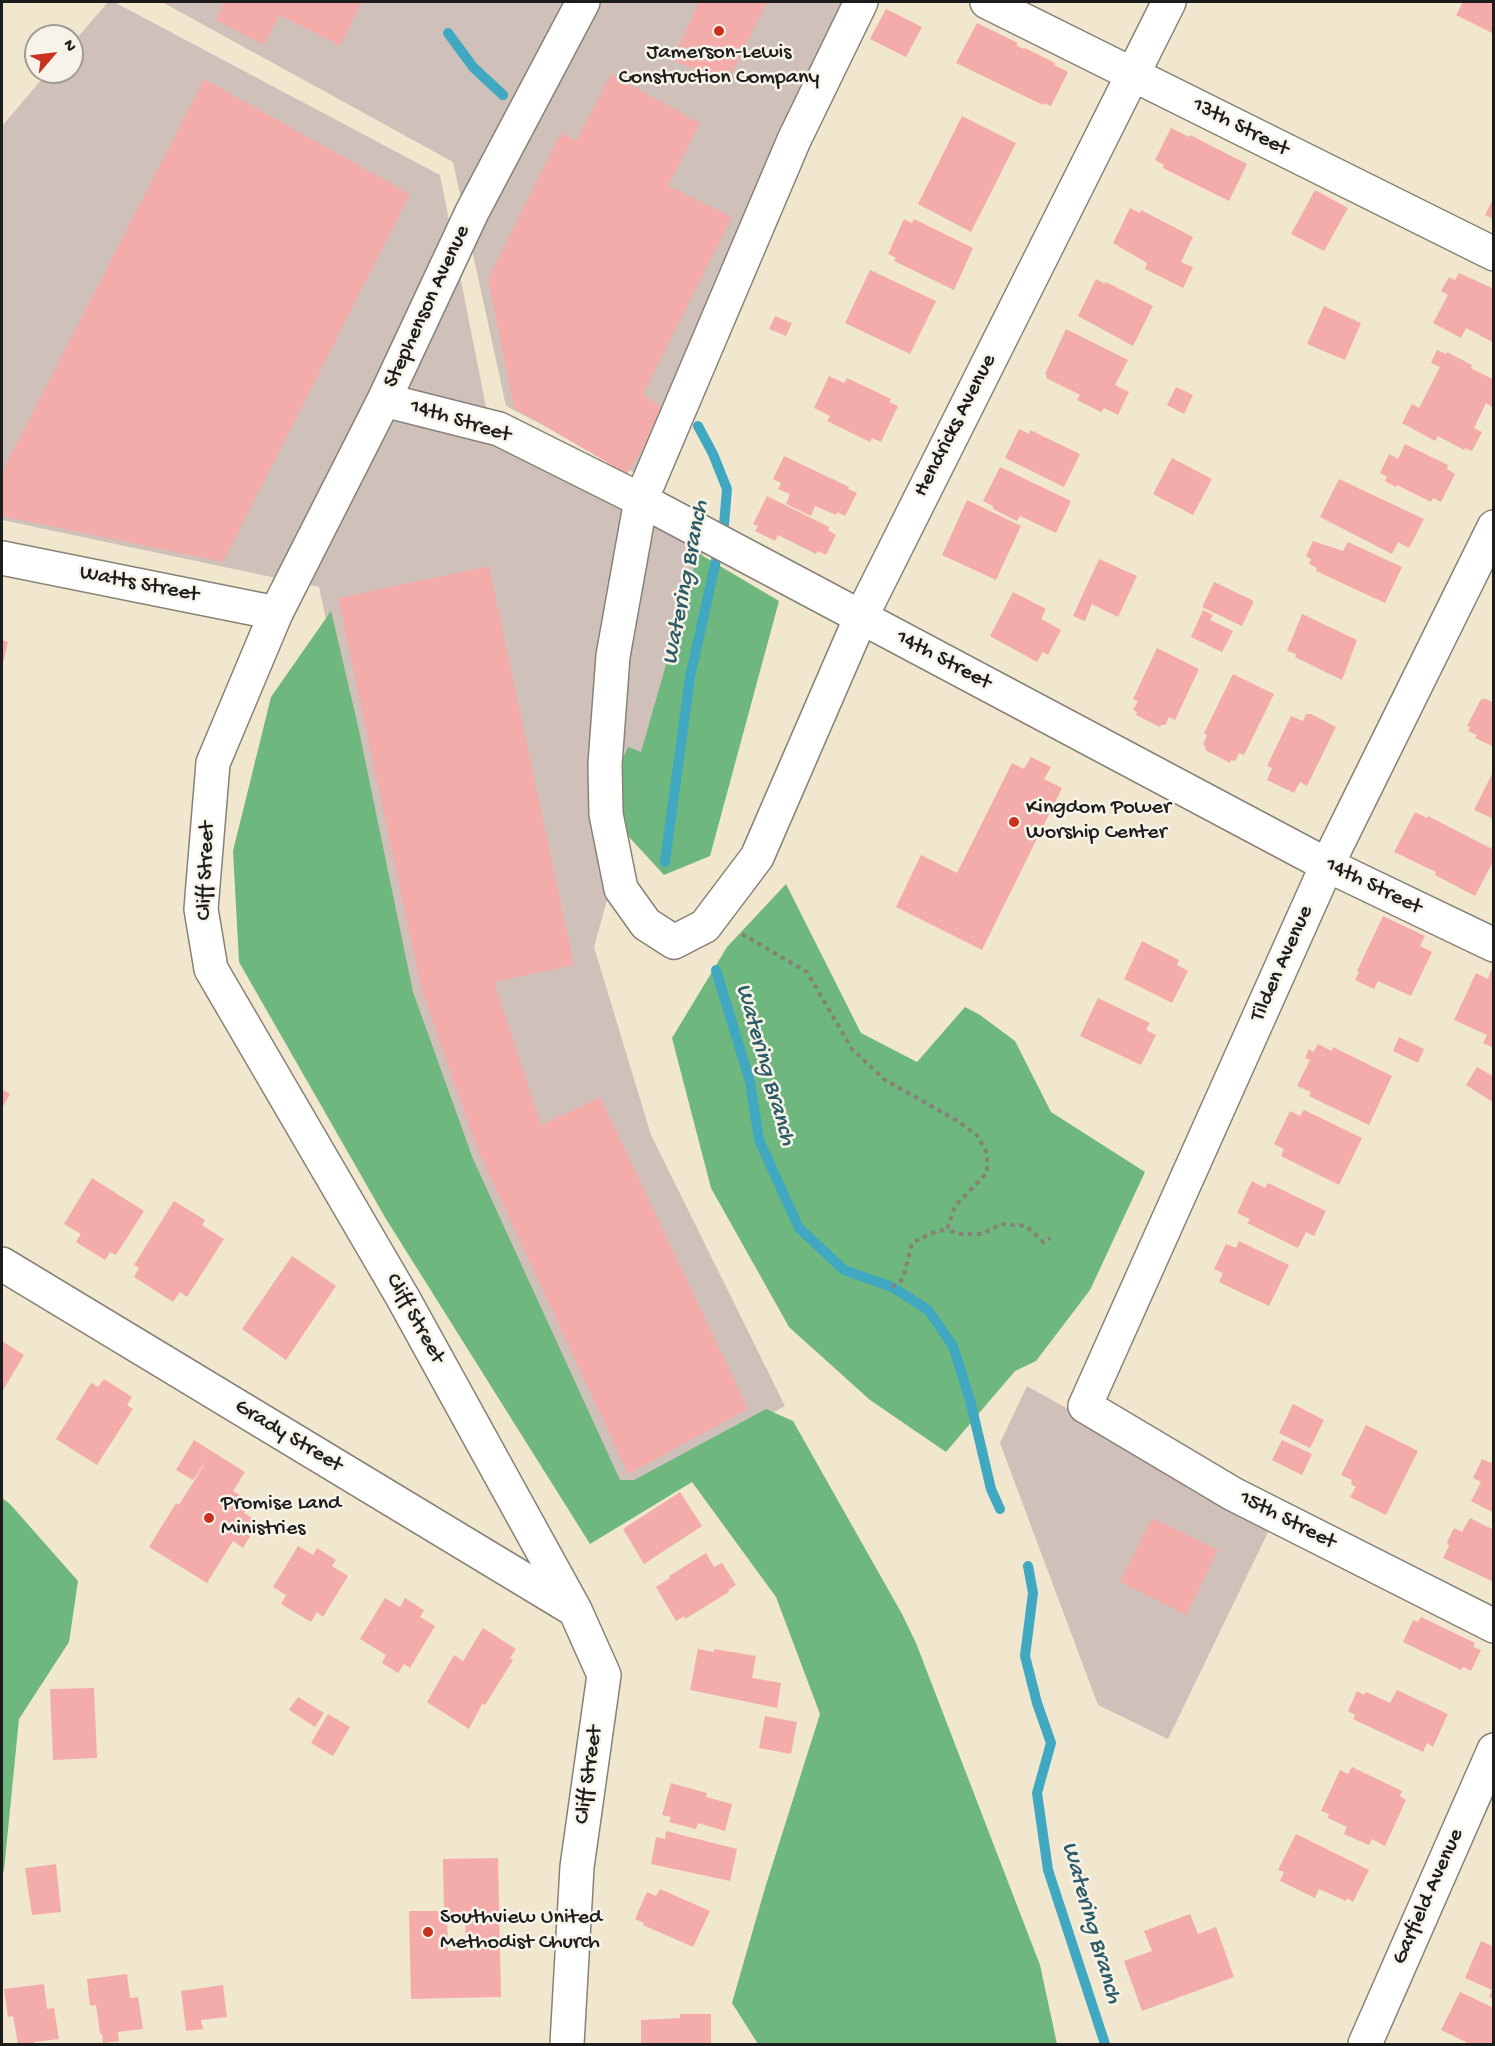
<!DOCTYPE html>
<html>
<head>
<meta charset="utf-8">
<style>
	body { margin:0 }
	#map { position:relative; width:1495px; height:2046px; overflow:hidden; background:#f1e7cf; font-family:"Gochi Hand",sans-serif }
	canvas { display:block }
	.frame { position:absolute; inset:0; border:3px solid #1c1c1c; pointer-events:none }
	.north { position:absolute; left:24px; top:24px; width:60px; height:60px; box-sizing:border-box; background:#f7f3e8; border:2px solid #9f9d96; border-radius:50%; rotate:62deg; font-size:16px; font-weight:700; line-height:24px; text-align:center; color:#1c1c1c }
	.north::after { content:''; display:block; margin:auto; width:21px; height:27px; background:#c8321e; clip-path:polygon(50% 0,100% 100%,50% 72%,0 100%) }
</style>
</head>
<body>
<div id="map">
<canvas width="1495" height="2046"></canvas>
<div class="frame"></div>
<div class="north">N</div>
</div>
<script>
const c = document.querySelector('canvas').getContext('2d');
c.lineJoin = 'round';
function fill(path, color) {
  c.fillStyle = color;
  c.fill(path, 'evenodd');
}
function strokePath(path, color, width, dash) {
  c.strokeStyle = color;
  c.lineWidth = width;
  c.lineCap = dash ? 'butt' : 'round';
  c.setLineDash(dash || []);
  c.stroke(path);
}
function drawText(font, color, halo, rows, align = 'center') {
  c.font = font + ' "Gochi Hand",sans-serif';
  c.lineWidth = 5;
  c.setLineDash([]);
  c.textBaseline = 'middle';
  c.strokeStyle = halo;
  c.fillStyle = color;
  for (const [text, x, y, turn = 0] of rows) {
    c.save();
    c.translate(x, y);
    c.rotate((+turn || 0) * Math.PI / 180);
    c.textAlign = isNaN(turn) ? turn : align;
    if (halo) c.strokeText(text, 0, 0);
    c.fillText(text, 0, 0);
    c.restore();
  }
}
const industrial = new Path2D(`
	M108,2h6l326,173 52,262 213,110 -111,400 57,188 134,271 -173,94 -191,-436 -102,-477 -317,-67v-394l46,-54h24v-28z
	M162,2h691l-214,473 -133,-69 -53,-244z
	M1027,1386l245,138 -104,215 -70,-34 -98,-262z`);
const forest = new Path2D(`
	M698,553l81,48 -69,255 -46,19 -35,-38 -15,-60 14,-30 13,5z
	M331,611l27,115 55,266 60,167 147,321h14l132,-71 27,12 109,193 14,29 124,322 17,79h-299l-26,-41 33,-115 55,-174 -44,-117 -84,-115 -102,62 -204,-325 -147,-257 -6,-111 38,-154z
	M786,884l75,149 56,29 48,-55 15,8 35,26 36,71 94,60 -55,118 -54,71 -21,10 -69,81 -76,-52 -81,-73 -78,-139 -39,-150 55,-91z
	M2,1498l8,6 68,77 -9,61 -50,77 -15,151 -2,6z`);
const stream = new Path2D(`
	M448,33l25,34 30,28
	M665,862l25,-185 34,-152 3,-36 -14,-35 -15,-28
	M716,970l34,112 9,58 40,88 45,42 48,17 36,23 25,36 17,54 21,89 9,20
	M1028,1566l5,27 -8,63 12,47 14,40 -14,50 11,77 57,174`);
const building = new Path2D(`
	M224,2h138l-22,44 -61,-31 -15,30 -49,-25z
	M699,2h68l-40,81 -55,-23z
	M1463,2h31v32l-38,-19z
	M886,9l36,18 -16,30 -36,-18z
	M977,23l41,20 -2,2 8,4 1,-1 30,15 -1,2 14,7 -17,34 -6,-3 -2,2 -87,-42z
	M611,74l89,49 -32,63 64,31 -89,177 23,16 -39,64 -113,-66 -26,-129 73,-147 15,9z
	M204,79l206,115 -187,368 -221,-46v-44z
	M962,116l54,27 -45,89 -53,-28z
	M1171,128l18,9 1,-2 57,29 -18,37 -66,-33 1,-3 -9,-5z
	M1315,190l33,18 -24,43 -33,-17z
	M1494,197v22l-9,-4z
	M1130,208l10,5 1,-3 52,27 -12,25 12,5 -10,21 -38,-19 2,-6 -34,-20z
	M904,219l8,4 2,-4 59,29 -19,42 -60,-29 2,-3 -8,-4z
	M870,270l66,31 -26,53 -65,-31z
	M1459,273l35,16v54l-28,-15 -5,10 -28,-15 15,-28 -7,-4 8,-14 6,3z
	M1096,279l9,5 1,-2 47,24 -20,40 -55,-30z
	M1324,306l37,17 -16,37 -38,-16z
	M775,316l17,7 -6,13 -17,-7z
	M1066,329l62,31 -13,25 14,7 -11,23 -14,-7 -3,4 -24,-12 3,-5 -34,-17 1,-2 -2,-2z
	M1437,350l9,4 1,-2 25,13 -1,3 23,12v28l-8,-5 -12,25 8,4 -10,19 -7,-3 -1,2 -26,-14 -3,5 -33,-18 10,-19 7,4 21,-41 -9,-4z
	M829,376l15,7 3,-5 44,21 -2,3 9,4 -17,36 -9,-4 -2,4 -43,-21 3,-5 -16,-8z
	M1176,387l17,8 -9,19 -17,-9z
	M1019,429l10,5 1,-4 50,24 -16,33 -59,-29z
	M1405,444l43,21 -1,4 8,5 -14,28 -8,-4 -2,4 -34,-17 -1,2 -11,-6 2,-4 -7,-4 9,-19 9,5z
	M784,456l65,31 -1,2 9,4 -12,23 -8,-4 -1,3 -21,-9 -4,10 -25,-12 4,-10 -12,-5 3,-6 -8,-4z
	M1172,458l40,21 -19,36 -40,-21z
	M1000,467l71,34 -15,32 -36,-17 -3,5 -24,-12v-3l-10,-5z
	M1339,479l85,40 -15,29 -11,-6 -6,12 -72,-37z
	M767,496l62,31 -1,3 8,5 -10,20 -8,-4 -2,3 -38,-19 -3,6 -20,-10 3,-5 -5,-2z
	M967,500l54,26 -25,54 -54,-25z
	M1313,541l30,10 5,-9 54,25 -17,36 -69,-32 1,-3 -8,-4 2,-5 -5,-3z
	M1099,559l38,17 -19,41 -26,-13 -7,17 -12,-5z
	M489,566l85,399 -80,17 47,143 59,-28 148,312 -120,65 -150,-323 -56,-159 -84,-394z
	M1214,582l40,19 -12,25 -40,-19z
	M1013,592l33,17 -5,10 20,11 -13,25 -5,-3 -6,10 -47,-26z
	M1203,610l10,5 -3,5 23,11 -11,21 -31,-15z
	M1302,614l55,26 -15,40 -47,-23 1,-3 -9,-3z
	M2,640l6,2 -6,25z
	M1157,648l42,21 -24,51 -6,-3 -4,8h-4l-1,2 -24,-12 1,-3 -4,-2 5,-9 -5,-2z
	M1233,674l41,20 -30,61 -5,-2 -4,8 -4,-1 -1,3 -25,-13 1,-3 -3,-2 4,-10 -3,-2z
	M1484,698l10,5v44l-19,-9 2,-3 -9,-4 2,-4 -3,-1 14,-27 2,1z
	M1306,714h5l25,13 -29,59 -7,-4 -6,11 -27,-13 5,-12 -5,-2 24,-50 12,5z
	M1031,757l20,10 -7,12 18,9 -80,162 -86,-43 25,-52 36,18 55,-110 12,6z
	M1494,770v49l-20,-9z
	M1415,812l12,6 1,-2 66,34v10l-19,36 -40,-21 1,-3 -42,-20z
	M1383,916l42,20 -5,10 12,6 -21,44 -33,-15 -4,8 -19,-9 4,-8 -2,-1z
	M1142,941l37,19 -2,5 11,6 -16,32 -48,-24z
	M1491,970l3,1v77l-11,-5 4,-8 -33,-15 22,-47 12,6z
	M1098,998l52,25 -4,7 10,5 -15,30 -61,-29z
	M1399,1037l25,12 -6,14 -25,-12z
	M1318,1044l14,7 1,-4 59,29 -23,49 -60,-29 2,-4 -14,-6 13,-26 -5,-2 4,-9 4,3z
	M1477,1067l17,10v26l-28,-18z
	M2,1089l8,5 -8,14z
	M1304,1110l58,28 -23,47 -58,-29 3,-7 -10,-5 16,-33 10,5z
	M92,1178l52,33 -28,44 -6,-3 -5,8 -29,-18 5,-8 -17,-10z
	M1252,1181l13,7 3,-5 58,28 -12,25 -8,-4 -8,16 -51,-25 3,-4 -13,-6z
	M174,1201l31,19 -3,5 22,14 -37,58 -7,-5 -7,10 -39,-25 5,-9 -5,-3z
	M1239,1241l50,24 -20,41 -50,-24 4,-9 -9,-4 12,-25 10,4z
	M292,1256l44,30 -50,74 -44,-31z
	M2,1341l22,14 -22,37z
	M104,1379l28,18 -5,8 6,4 -36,56 -41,-26 35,-56 7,4z
	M1293,1404l31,16 -14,28 -31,-15z
	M1366,1425l52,26 -32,64 -36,-18 6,-10 -5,-3 1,-4 -11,-5z
	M194,1440l51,32 -12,19 18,11 -7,11 15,9 -16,26 -10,-7 -26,42 -58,-36 27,-44 3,2 30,-48 -16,23 -17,-10z
	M1282,1440l30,14 -10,21 -30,-15z
	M1494,1458v55l-23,-12 10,-19 -8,-4 9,-19 9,4z
	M680,1492l22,34 -58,38 -21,-35z
	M1152,1518l66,32 -32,65 -66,-33z
	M1470,1518l24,12v52l-51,-24 6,-12 -2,-4 7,-14 8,4z
	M298,1546l15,9 4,-7 19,12 -4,6 16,10 -25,41 -6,-5 -6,10 -30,-18 5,-9 -13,-8z
	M706,1553l8,14 8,-4 14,22 -8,5 1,2 -44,27 -1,-3 -8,5 -20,-34 14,-9 -1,-2z
	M385,1598l15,9 5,-9 19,12 -4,7 15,9 -25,42 -6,-4 -6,9 -16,-10 4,-8 -26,-16z
	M1421,1617l54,26 -2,4 8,3 -10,21 -8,-4 -2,3 -58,-28 10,-22 5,2z
	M483,1628l33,21 -6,9 3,2 -28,45 -3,-1 -13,25 -42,-27 27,-47 9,6z
	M698,1649l16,3v-3l42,7 -4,22 29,5 -4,25 -87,-18z
	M94,1688l3,70 -44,2 -3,-71z
	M1397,1690l51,24 -15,33 -6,-4 -4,9 -70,-33 2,-4 -7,-4 9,-20 7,4 2,-3 24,11z
	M298,1697l26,16 -9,14 -26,-17z
	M328,1714l22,13 -17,29 -22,-13z
	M765,1716l32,6 -6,32 -32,-6z
	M1352,1767l50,24 -2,5 6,4 -21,46 -13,-7 -3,6 -25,-11 3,-7 -19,-9 1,-4 -8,-3 19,-41 8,4z
	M671,1783l36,10 -1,4 26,7 -7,27 -27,-8 -2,6 -27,-7 2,-5 -9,-2z
	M666,1831l71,18 -7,32 -79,-17 5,-27 9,2z
	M1296,1834l73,36 -16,32 -6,-4 -1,3 -27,-12 -4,9 -35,-17 4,-9 -6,-2z
	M498,1858l3,139 -90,2 -2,-88h35l-1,-52zM465,1914l1,36 -18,1 -1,-36z
	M56,1864l5,48 -29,3 -7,-47z
	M660,1889l50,22 -17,36 -50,-22 1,-2 -9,-4 12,-27 9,4z
	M1190,1914l8,20 18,-7 18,50 -92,34 -18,-50 28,-10 -8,-20z
	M1481,1941l13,6v52l-5,-2 3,-7 -27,-12z
	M127,1974l3,24 8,-1 5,32 -25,3 1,9 -16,2 -1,-9h-2l-4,-29 -6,1 -3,-27z
	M44,1984l3,25 7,-1 5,31 -25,3 1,2h-17l-5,-28 -5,1 -4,-28z
	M223,1985l4,32 -26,3 2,9 -17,2 -5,-40z
	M1460,1992l34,16v36h-29l1,-2 -25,-12z
	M680,2014h31v30h-70v-24l39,-2z`);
const path = new Path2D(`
	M742,934l65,38 45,77 33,31 71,40 21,15 10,18v20l-32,33 -8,23 10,5h25l19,-10 25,2 17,16 8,-4
	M892,1287l11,-8 9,-36 20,-10 15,-4`);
const minor = new Path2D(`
	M861,2l-67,138 -153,360 -28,156 -8,108 1,50 15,75 25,35 28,18 31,-16 52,-69 104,-240 308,-615
	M987,2l507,252
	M384,400l115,29 142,71 686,365 167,80
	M1494,527l-167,338 -242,541 148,88 261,132
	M2,558l274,55
	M2,1264l571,345
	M567,2044l10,-177 27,-192 -29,-65 -172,-312 -192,-329 -10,-60 12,-146 63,-150 108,-213 88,-188 111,-210
	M1365,2044l129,-294`);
const markers = [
	[719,31,6,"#c8321e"],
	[1014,822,6,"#c8321e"],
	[209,1518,6,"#c8321e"],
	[428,1932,6,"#c8321e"]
];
const poiNames = [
	["Jamerson-Lewis",719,54,"center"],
	["Construction Company",719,79,"center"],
	["Kingdom Power",1026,809],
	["Worship Center",1026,834],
	["Promise Land",221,1505],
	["Ministries",221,1530],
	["Southview United",440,1919],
	["Methodist Church",440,1944]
];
const streetNames = [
	["13th Street",1240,128,27],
	["Stephenson Avenue",428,307,-65],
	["14th Street",460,422,17],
	["Hendricks Avenue",956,426,-63],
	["Watts Street",139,585,11],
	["14th Street",943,661,28],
	["Cliff Street",207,871,-88],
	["14th Street",1373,887,26],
	["Tilden Avenue",1283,964,-66],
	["Cliff Street",414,1319,61],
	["Grady Street",288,1437,31],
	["15th Street",1287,1521,27],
	["Cliff Street",590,1775,-82],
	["Garfield Avenue",1429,1897,-66]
];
const waterNames = [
	["Watering Branch",687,583,-79],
	["Watering Branch",764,1065,74],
	["Watering Branch",1090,1923,74]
];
fill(industrial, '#cfc1ba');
fill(forest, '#6eb77e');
strokePath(stream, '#41a8c1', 10);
fill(building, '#f3aca9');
strokePath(minor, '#868276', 36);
strokePath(path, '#868276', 4, [4.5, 4.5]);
strokePath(minor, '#fff', 33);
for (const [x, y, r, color] of markers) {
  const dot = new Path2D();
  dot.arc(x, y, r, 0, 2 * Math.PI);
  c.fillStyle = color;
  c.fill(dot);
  strokePath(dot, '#f7f3e8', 2);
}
drawText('22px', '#1c1c1c', '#f7f3e8', poiNames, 'left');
drawText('22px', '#1c1c1c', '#f7f3e8', streetNames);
drawText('italic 24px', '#2d5b66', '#f7f3e8', waterNames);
</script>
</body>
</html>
